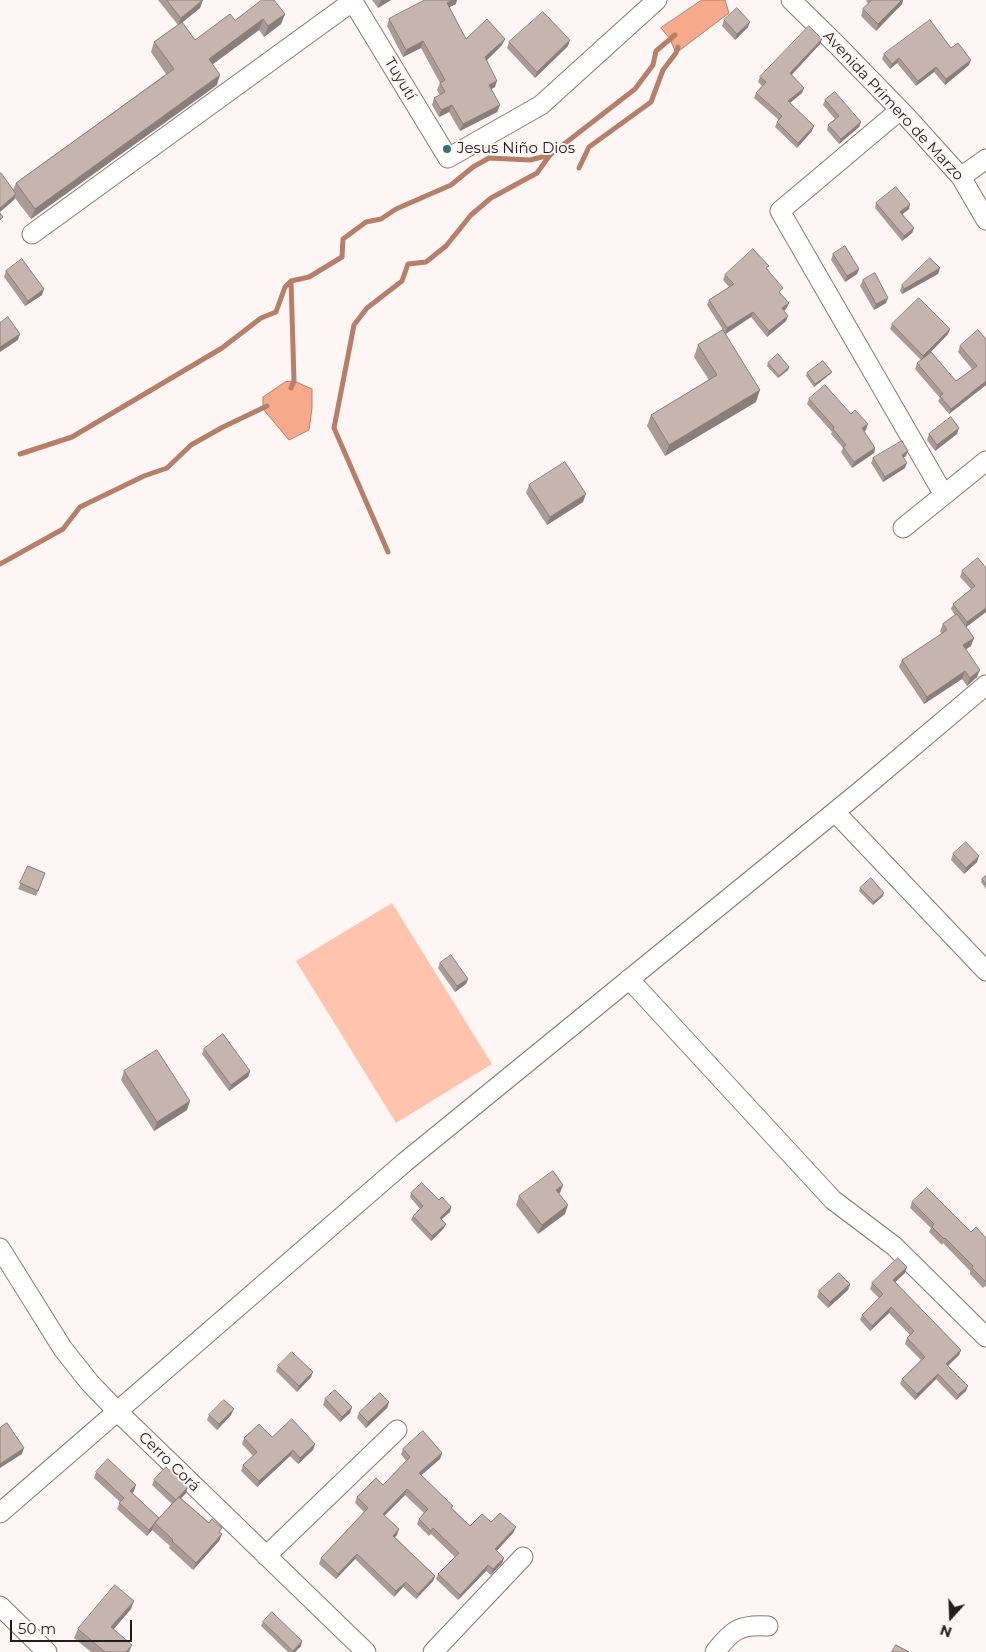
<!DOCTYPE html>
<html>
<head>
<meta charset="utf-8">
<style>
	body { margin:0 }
	#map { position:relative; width:986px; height:1652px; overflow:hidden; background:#fef6f4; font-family:Montserrat,sans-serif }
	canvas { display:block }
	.north { position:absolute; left:926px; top:1592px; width:50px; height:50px; -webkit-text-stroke:4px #fef6f4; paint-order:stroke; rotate:200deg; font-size:14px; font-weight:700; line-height:20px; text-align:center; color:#221c1a }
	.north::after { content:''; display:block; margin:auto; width:18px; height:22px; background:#221c1a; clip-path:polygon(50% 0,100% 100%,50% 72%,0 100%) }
	.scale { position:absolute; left:10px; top:1620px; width:122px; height:22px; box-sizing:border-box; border:2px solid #221c1a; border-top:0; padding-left:6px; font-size:15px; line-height:18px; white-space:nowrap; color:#221c1a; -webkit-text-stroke:4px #fef6f4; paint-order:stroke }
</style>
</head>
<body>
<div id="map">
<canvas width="986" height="1652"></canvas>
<div class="north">N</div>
<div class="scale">50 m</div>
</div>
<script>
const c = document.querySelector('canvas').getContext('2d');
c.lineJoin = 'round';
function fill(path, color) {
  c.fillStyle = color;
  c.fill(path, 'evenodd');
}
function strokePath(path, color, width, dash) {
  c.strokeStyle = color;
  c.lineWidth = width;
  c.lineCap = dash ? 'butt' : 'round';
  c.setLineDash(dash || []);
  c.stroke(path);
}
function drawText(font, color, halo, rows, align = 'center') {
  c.font = font + ' Montserrat,sans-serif';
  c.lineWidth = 4;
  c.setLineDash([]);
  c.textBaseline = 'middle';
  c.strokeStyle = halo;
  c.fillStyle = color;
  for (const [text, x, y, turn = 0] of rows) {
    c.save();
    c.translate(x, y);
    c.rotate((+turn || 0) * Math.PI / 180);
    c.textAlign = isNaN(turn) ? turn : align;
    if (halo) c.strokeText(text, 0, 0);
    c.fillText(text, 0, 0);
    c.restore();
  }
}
const green = new Path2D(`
	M392,903l100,161 -96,59 -100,-162z`);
const water = new Path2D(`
	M702,0h23l4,13 -53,40 -6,-14 -9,-11z
	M294,381l18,8v19l-3,22 -20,10 -26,-31v-12l22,-15z`);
const stream = new Path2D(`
	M579,168l10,-21 62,-45 12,-32 13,-17 2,-6
	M291,388l3,-7 -3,-100
	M20,454l52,-17 150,-89 39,-30 15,-6 9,-25 6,-6 18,-4 33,-20 1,-18 23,-17 15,-3 15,-10 55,-24 22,-18 16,-9 41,2 20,-5
	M388,552l-54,-124 20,-103 13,-17 35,-27 6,-17 18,-2 20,-16 25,-31 20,-17 46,-25 13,-18 85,-66 18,-24 3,-14 19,-16
	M0,564l63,-35 17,-22 64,-31 23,-8 24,-23 32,-18 44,-21`);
const minor = new Path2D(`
	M352,0l96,158 93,-53 116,-105
	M791,0l46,45 69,71 55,61 25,43
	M900,110l-120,101 164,284
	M961,177l25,-18
	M32,234l321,-233
	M903,528l83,-67
	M835,812l151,159
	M629,979l204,221 61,46 92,91
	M0,1248l63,101 27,34 27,28 249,241
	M0,1513l405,-351 453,-369 128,-108
	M266,1556l131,-126
	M0,1606l47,46
	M433,1652l90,-95
	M715,1652c17,-22 25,-28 53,-26`);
const wall = new Path2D(`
	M158,0h44l-2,8 -18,14 13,18 40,-20 50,-6 -4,10 -17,13 -5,-7 -46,34 4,21 -186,134 -16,-21 -1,2 -1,-10 3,-7 150,-109 -15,-22 3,-10 24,-17z
	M372,0h19l-13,8z
	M866,0h37l-1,4 -26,27 -15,-15 2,-7 5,-5z
	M456,4l-7,3 17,32 36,6 -15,15 8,27 -4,2 9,16 -3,7 -37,19 -11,-19 -10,5 -7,-12 2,-7 6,-3 -3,-5 3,-7 -19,-35 -18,9 -16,-31 2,-7z
	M724,20l24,7 -13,13 -13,-14z
	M509,42l59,4 -33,32 -28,-30z
	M820,44l-28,31 10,18 -12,10 22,28 -15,17 -22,-21 2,-5 2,-2 -25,-22 2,-5 6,-7 -4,-4 2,-5z
	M951,48l18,17 -24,20 -11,-13 -18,14 -19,-23 -7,6 -8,-10 2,-5z
	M825,100l36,22 -2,5 -20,17 -12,-14 1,-5 7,-6 -12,-14z
	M876,203l33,6 -7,5 12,14 -2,5 -10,8 -27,-33z
	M833,254l26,15 -2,5 -12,8 -14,-22z
	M768,269l13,25 8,9 -3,6 -2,2 2,10 -19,16 -16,-20 -25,17 30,68 -91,54 -18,-30 4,-11 58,-35 -15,-23 4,-12 25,-15 -16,-25 2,-5 20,-13 -6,-7 2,-5z
	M6,271l36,24 -17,11 -21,-29z
	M938,274l-36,20 -2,-3 2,-6z
	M863,280l23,23 -12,7 -14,-24z
	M892,324l58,5 -2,5 -18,19 26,28 16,-12 -14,-17 2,-6 26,-7v46l-37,29 -11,-13 2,-3 -25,-29 2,-6 4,-3 -31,-31z
	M768,363l21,4 -1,3 -10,8 -11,-12z
	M807,373l23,1 -16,13 -8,-11z
	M809,399l57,31 -2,1 11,17 -1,5 -22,15 -11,-16 2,-4 -12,-14 1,-2 -25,-28z
	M929,434h28l-22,17 -8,-11z
	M906,456l-3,2 2,10 -22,14 -12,-19 2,-5z
	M529,485l54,17 -36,23 -21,-32z
	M986,568v44l-20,15 5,19 -5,3 11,28 -10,9 -5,-7 -38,25 -25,-37 3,-7 40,-26 -2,-3 3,-7 12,-9 -4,-6 2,-5 18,-15 -11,-12 2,-6z
	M953,854l24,8 -13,12 -13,-14z
	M28,866l17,7 -9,23 -18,-7z
	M986,876v13l-5,-7 1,-3z
	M860,888l23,8 -10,9 -14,-14z
	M440,963l28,16 -2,5 -11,8 -17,-24z
	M204,1049l46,22 -2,6 -19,14 -27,-37z
	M124,1071l63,39 -33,21 -33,-51z
	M411,1193l28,7 12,7 -1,5 -8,7 2,9 -13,13 -20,-21 2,-4 7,-7 -10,-12z
	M559,1194l6,20 -27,20 -22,-29 3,-9z
	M912,1202l59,30 15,6v49l-1,-1 -2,2 -13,-14v-3l-27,-28 -1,2 -13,-13 2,-4 -21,-20z
	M905,1273l-10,9 66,68 -2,5 -11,11 18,25 -10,9 -20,-21 -21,21 -15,-16 2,-5 19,-19 -16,-16 2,-6 3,-3 -21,-22 -19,18 -10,-11 2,-5 17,-17 -9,-9 2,-6z
	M850,1284l-2,6 -20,18 -11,-11 2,-6z
	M278,1366l33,11 -14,15 -21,-21z
	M325,1399l27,8 -2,6 -10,9 -17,-17z
	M389,1402l-2,6 -21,20 -9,-10 2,-5z
	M209,1415h22l-14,15 -10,-10z
	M272,1437l43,7 -2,6 -15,14 -8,-8 -33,31 -16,-16 2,-6 10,-9 -11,-12 2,-6z
	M403,1449l39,4 -2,6 -19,16 31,33 18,18 21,-4 25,5 -3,6 -17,18 8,7 -2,5 -11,12 -5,-4 -28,29 -22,-21 2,-5 17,-17 -24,-23 -2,2 -12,-12 2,-5 5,-6 -19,-18 -20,20 12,20 -2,2 40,39 -2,5 -17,18 -13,-12 -9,10 -39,-38 -19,20 -17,-15 2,-6 43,-46 -9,-9 2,-6 26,-12 23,-24 -5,-7z
	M96,1472l38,19 -2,2 27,25 13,-14 -20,-19 2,-5 32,13 -5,5 41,36 -3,7 -26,29 -24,-22 1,-2 -18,-16 -5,6 -30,-27 3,-7 -26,-24z
	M131,1609l-18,20 16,23h-38l-17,-14 4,-9z
	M263,1622l38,24 -6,6h-7l-27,-26z`);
const shadedWall = new Path2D(`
	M203,0l-3,8 -22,18 3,-8z
	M381,0h10l-13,8z
	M452,0h5l-1,4 -12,6 3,-7z
	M902,0h1l-1,4 -26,27 2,-7z
	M285,14l-4,10 -17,13 4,-11z
	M263,19l-4,11 -54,40 4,-11z
	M750,22l-2,5 -13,13 2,-6z
	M505,39l-3,6 -19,19 2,-7z
	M822,39l-2,5 -32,34 2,-5z
	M570,40l-2,6 -33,32 2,-6z
	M423,41l-2,7 -18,9 3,-7z
	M899,58l-2,5 -7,6 2,-5z
	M971,60l-2,5 -24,20 1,-6z
	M936,67l-2,5 -18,14 2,-5z
	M220,75l-3,10 -186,134 4,-10z
	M497,81l-2,6 -9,5 3,-7z
	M804,88l-2,5 -16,13 2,-5z
	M452,105l-3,7 -10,5 2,-7z
	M500,105l-3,7 -37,19 3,-7z
	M861,122l-2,5 -20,17 2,-5z
	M814,126l-2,5 -15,17 1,-5z
	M16,194l-2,6 -14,12v-4z
	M910,204l-1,5 -10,8 1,-5z
	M914,228l-2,5 -10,8 2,-5z
	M940,268l-2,6 -36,20 2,-5z
	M859,269l-2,5 -12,8 2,-6z
	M44,289l-2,6 -17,11 3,-5z
	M888,298l-2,5 -12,7 2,-6z
	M789,303l-3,6 -6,5 2,-6z
	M753,312l-2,5 -26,17 2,-6z
	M788,316l-2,5 -19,16 2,-6z
	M950,329l-2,5 -26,27 1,-5z
	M20,334l-2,6 -18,12v-5z
	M789,367l-1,3 -10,8 1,-2z
	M832,372l-2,2 -16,13 1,-3z
	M986,381v4l-37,29 2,-5z
	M760,390l-4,12 -91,54 4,-11z
	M868,424l-2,6 -6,4 2,-6z
	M959,428l-2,6 -22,17 2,-6z
	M875,448l-1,5 -22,15 2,-6z
	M908,451l-2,5 -6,4 2,-5z
	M907,463l-2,5 -22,14 2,-5z
	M586,494l-3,8 -36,23 3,-8z
	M986,608v4l-21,16 2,-6z
	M974,638l-3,8 -11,7 3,-8z
	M980,670l-3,7 -10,9 3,-8z
	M965,671l-3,8 -38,25 3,-7z
	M979,856l-2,6 -13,12 2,-6z
	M884,893l-1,3 -10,9 1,-3z
	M468,979l-2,5 -11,8 2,-6z
	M250,1071l-2,6 -19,14 2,-6z
	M190,1101l-3,9 -33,21 3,-9z
	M563,1185l-3,8 -7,5 3,-8z
	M568,1205l-3,9 -27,20 4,-9z
	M451,1207l-1,5 -12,10 2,-4z
	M446,1224l-2,4 -13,13 1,-5z
	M907,1267l-2,6 -14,13 2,-6z
	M850,1284l-2,6 -20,18 2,-6z
	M891,1307l-2,6 -19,18 2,-5z
	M961,1350l-2,5 -15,14 2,-5z
	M313,1372l-2,5 -14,15 2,-6z
	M938,1374l-2,5 -21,21 2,-6z
	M968,1386l-2,5 -10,9 2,-5z
	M389,1402l-2,6 -21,20 2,-6z
	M352,1407l-2,6 -10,9 2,-5z
	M234,1409l-3,6 -14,15 2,-6z
	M315,1444l-2,6 -15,14 2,-6z
	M24,1448l-2,6 -22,14v-4z
	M293,1450l-3,6 -33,31 2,-6z
	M442,1453l-2,6 -23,20 2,-6z
	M136,1485l-2,6 -6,6 2,-6z
	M188,1487l-2,6 -12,13 2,-6z
	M407,1489l-2,6 -24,24 2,-5z
	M154,1524l-2,6 -5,6 2,-6z
	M516,1527l-3,6 -20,22 2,-6z
	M399,1529l-2,6 -6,6 2,-5z
	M222,1534l-3,7 -26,29 3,-7z
	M357,1554l-2,5 -19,20 2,-5z
	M504,1558l-2,5 -11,12 2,-6z
	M488,1565l-2,6 -28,29 2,-5z
	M435,1576l-2,5 -17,18 2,-5z
	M406,1582l-3,5 -9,10 2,-6z
	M134,1601l-3,8 -23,27 3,-9z
	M302,1641l-1,5 -6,6h-2z
	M132,1645l-3,7h-3z`);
const building = new Path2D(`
	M167,0h36l-22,18z
	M262,0h12l11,14 -17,12 -5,-7 -54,40 11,16 -185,134 -19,-26 158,-114 -20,-27 28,-20 13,18 35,-26 5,6z
	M425,0h27l-5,3 19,36 21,-20 18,20 -20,18 12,24 -8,4 11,20 -37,19 -11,-19 -11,5 -7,-12 11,-6 -5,-9 5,-3 -22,-39 -17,9 -17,-31z
	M872,0h30l-24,24 -15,-15z
	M737,8l13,14 -13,12 -13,-14z
	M543,12l27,28 -33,32 -28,-30z
	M930,20l21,28 7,-5 13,17 -25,19 -10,-12 -18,14 -19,-23 -7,6 -8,-10z
	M809,26l13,13 -32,34 14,15 -16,13 26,25 -16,17 -21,-21 5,-6 -26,-23 10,-11 -6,-5z
	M835,92l26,30 -20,17 -13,-14 11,-9 -14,-16z
	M0,173h1l15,21 -16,14z
	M896,187l14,17 -10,8 14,16 -10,8 -28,-33z
	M0,213l3,4 -3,3z
	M845,246l14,23 -12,7 -14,-22z
	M753,249l16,17 -3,2 17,20 -4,4 10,11 -7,5 6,8 -19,15 -16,-19 -26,16 -18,-28 25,-16 -9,-9z
	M930,258l10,10 -36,21 -2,-4z
	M22,259l22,30 -16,12 -22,-30z
	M875,273l13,25 -12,6 -13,-24z
	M919,298l31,31 -27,27 -31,-32z
	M8,317l12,17 -20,13v-24z
	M723,330l37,60 -91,55 -18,-30 66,-40 -19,-30z
	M978,330l8,9v42l-35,28 -11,-13 3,-2 -26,-31 14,-11 25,29 21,-15 -17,-20z
	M778,354l11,13 -10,9 -11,-13z
	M823,361l9,11 -17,12 -8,-11z
	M825,385l26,29 4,-4 13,14 -6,4 13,20 -21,14 -11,-15 3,-2 -13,-16 1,-2 -25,-28z
	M951,417l8,11 -22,17 -8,-11z
	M902,441l6,10 -6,4 5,8 -22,14 -12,-19z
	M565,462l21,32 -36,23 -21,-32z
	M978,558l8,10v40l-19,14 -14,-18 22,-18 -13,-15z
	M957,614l17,24 -11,7 17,25 -10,8 -5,-7 -38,26 -25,-37 45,-30 -4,-6z
	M966,842l13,14 -13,12 -13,-14z
	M28,866l17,7 -7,18 -18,-8z
	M986,876v9l-4,-6z
	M871,878l13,15 -10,9 -14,-14z
	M451,955l17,24 -11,7 -17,-23z
	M223,1034l27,37 -19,14 -27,-36z
	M157,1050l33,51 -33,21 -33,-51z
	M553,1171l10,14 -7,5 12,15 -26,20 -23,-29z
	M422,1183l17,17 3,-3 9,10 -11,11 6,6 -14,12 -19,-20 10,-10 -12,-13z
	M927,1188l44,44 5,-5 10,11v44l-14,-14 1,-2 -28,-28 -1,1 -12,-12 2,-3 -22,-22z
	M898,1258l9,9 -14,13 68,70 -15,14 22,22 -10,9 -20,-21 -21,20 -15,-15 23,-22 -18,-19 7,-7 -23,-24 -19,19 -10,-11 21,-21 -11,-11z
	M839,1273l11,11 -20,18 -11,-11z
	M292,1352l21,20 -14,14 -21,-20z
	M335,1390l17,17 -10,10 -17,-18z
	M380,1393l9,9 -21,20 -9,-9z
	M224,1400l10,9 -15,15 -10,-9z
	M292,1419l23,25 -15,14 -7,-8 -34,31 -16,-16 14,-13 -13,-14 15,-14 13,13z
	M7,1423l17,25 -24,16v-36z
	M423,1431l19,22 -23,20 34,33 -2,2 19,18 12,-12 9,8 9,-9 16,14 -21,22 9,9 -11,11 -5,-4 -28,30 -22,-21 21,-21 -26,-25 -2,3 -12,-12 9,-10 -21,-20 -24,25 16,15 -6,7 42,40 -17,18 -12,-12 -10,9 -39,-37 -19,20 -17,-16 47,-50 -11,-11 19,-19 7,7 27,-28 -7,-8z
	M108,1459l28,26 -6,6 29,27 -10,12 -30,-27 5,-5 -28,-26z
	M166,1467l22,20 -12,13 -22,-20z
	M179,1497l30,26 3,-4 10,9 -3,4 3,2 -26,29 -24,-22 1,-1 -18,-17z
	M115,1585l19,16 -23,26 21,18 -6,7h-21l-27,-23z
	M272,1612l30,29 -9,10 -30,-29z
	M896,1645l13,7h-17z`);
const markers = [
	[447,149,5,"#307184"]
];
const streetNames = [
	["Tuyutí",400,79,59],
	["Avenida Primero de Marzo",893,106,47],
	["Cerro Corá",169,1462,44]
];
const poiNames = [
	["Jesus Niño Dios",457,149]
];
fill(green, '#ffc3ae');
fill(water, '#f7a98c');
strokePath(water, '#b77f6a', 1);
strokePath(stream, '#b77f6a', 5);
strokePath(minor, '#897873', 21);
strokePath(minor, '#fff', 19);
fill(wall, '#aa9b96');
fill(shadedWall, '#8b7e7a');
fill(building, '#c6b4ae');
strokePath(building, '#8b7e7a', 1);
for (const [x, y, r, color] of markers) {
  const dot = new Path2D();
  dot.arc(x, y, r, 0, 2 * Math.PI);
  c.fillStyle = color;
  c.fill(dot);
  strokePath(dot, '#fef6f4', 2);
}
drawText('15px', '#221c1a', '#fef6f4', streetNames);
drawText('15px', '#221c1a', '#fef6f4', poiNames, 'left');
</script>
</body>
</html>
